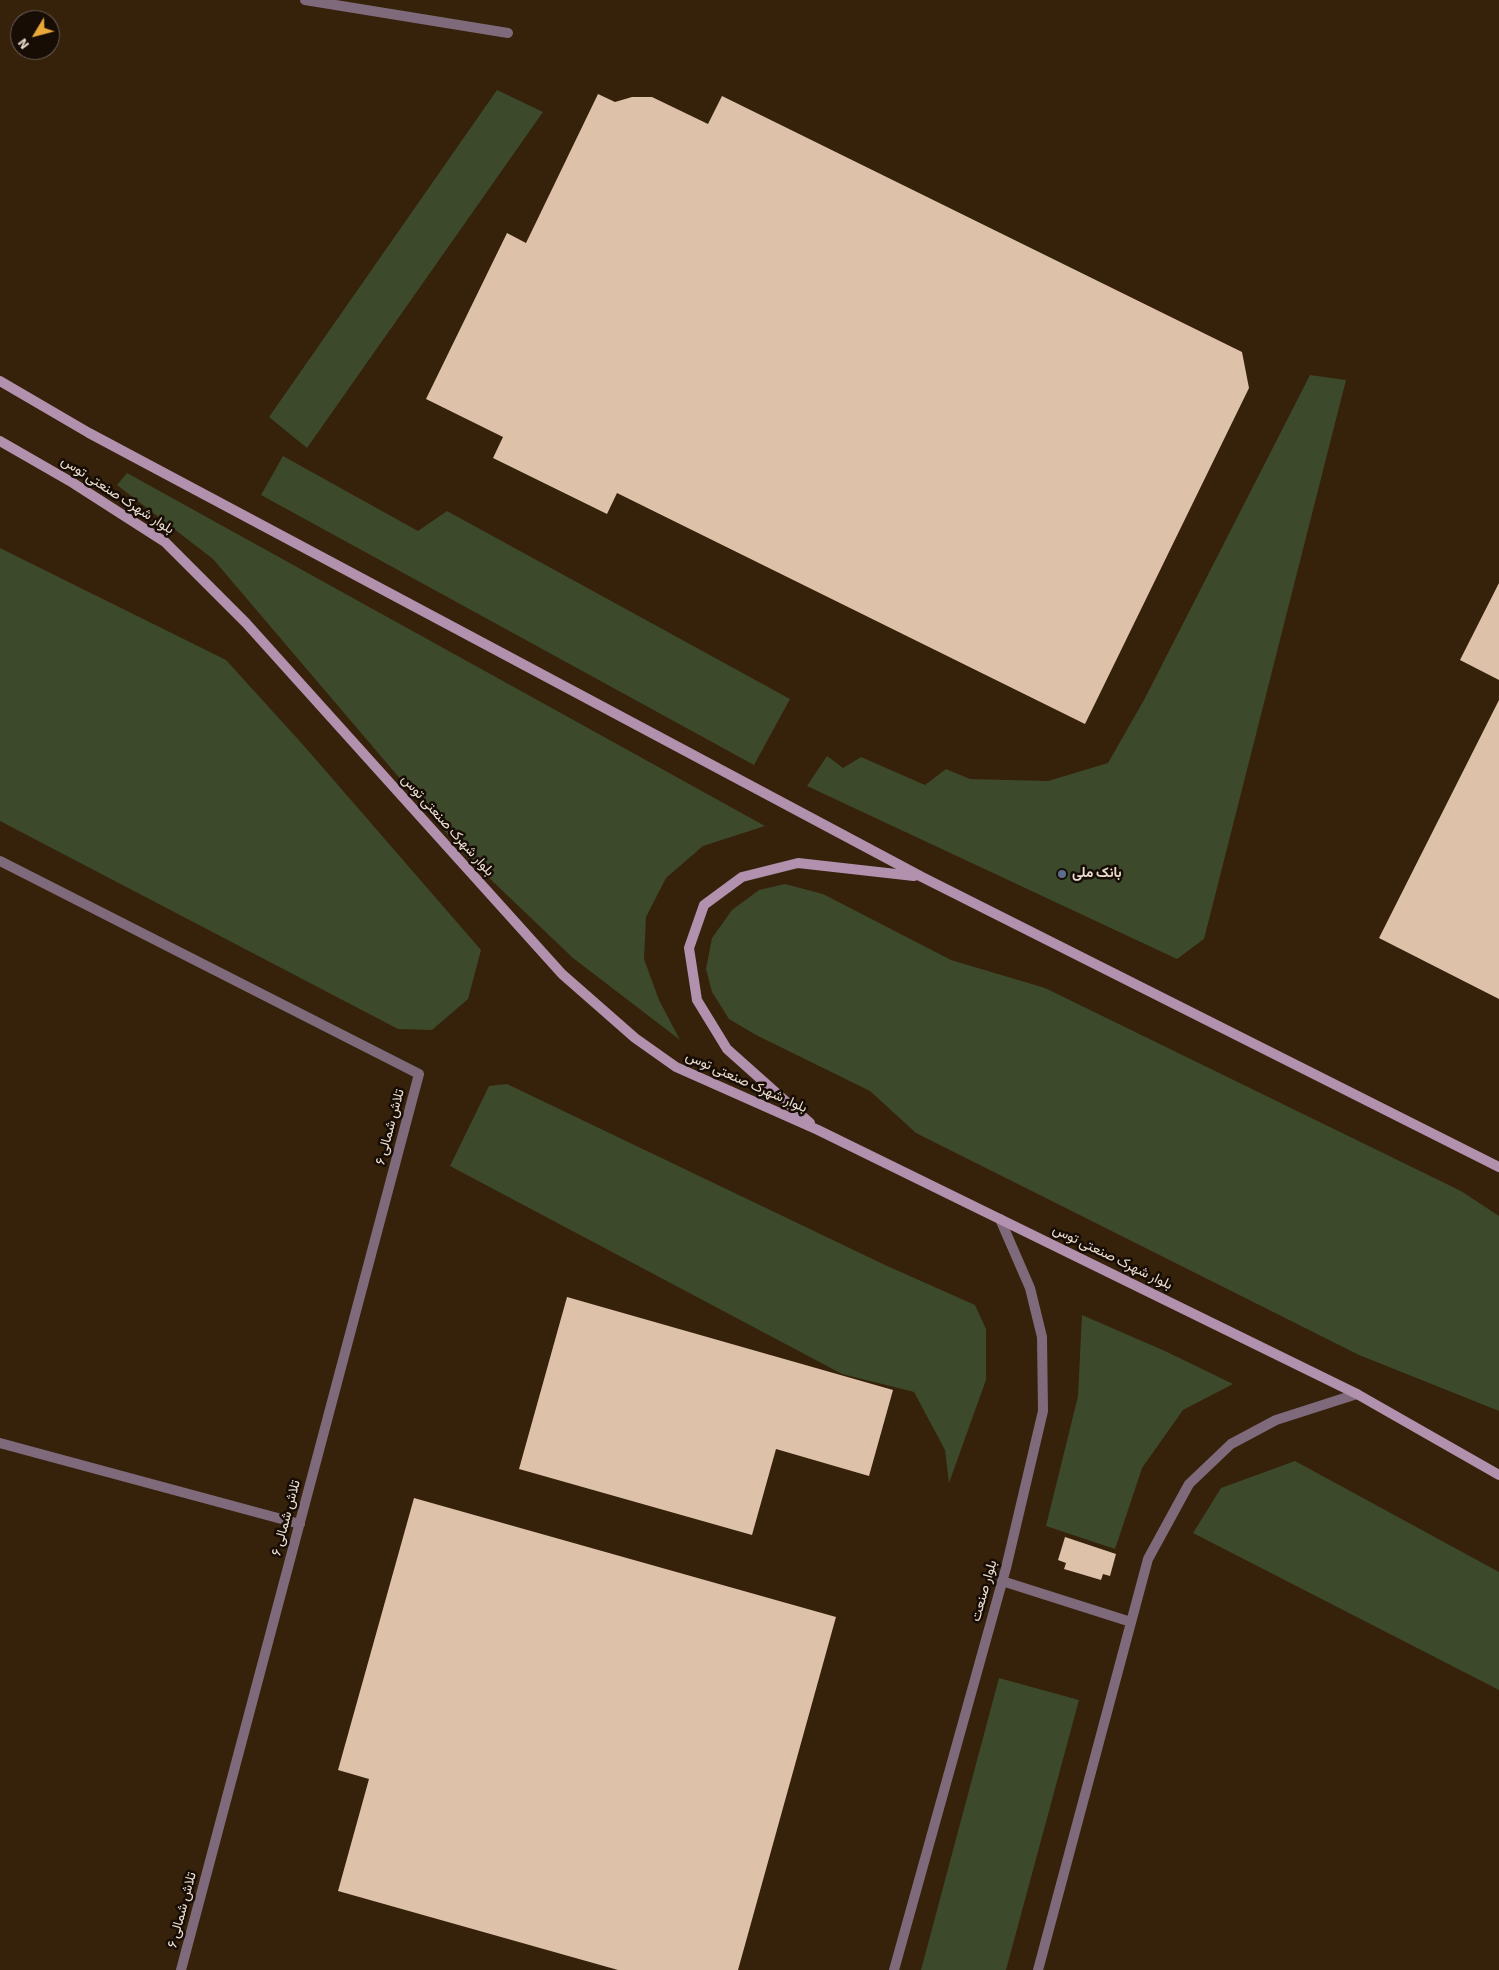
<!DOCTYPE html>
<html>
<head>
<meta charset="utf-8">
<style>
	body { margin:0 }
	#map { position:relative; width:1499px; height:1970px; overflow:hidden; background:#36210b; font-family:"Source Sans 3",sans-serif }
	canvas { display:block }
	.north { position:absolute; left:10px; top:10px; width:50px; height:50px; box-sizing:border-box; background:#170d05; border:1px solid #6c6056; border-radius:50%; rotate:233deg; font-size:14px; font-weight:700; line-height:20px; text-align:center; color:#ebddd0 }
	.north::after { content:''; display:block; margin:auto; width:18px; height:22px; background:#e9aa38; clip-path:polygon(50% 0,100% 100%,50% 72%,0 100%) }
</style>
</head>
<body>
<div id="map">
<canvas width="1499" height="1970"></canvas>
<div class="north">N</div>
</div>
<script>
const c = document.querySelector('canvas').getContext('2d');
c.lineJoin = 'round';
function fill(path, color) {
  c.fillStyle = color;
  c.fill(path, 'evenodd');
}
function strokePath(path, color, width, dash) {
  c.strokeStyle = color;
  c.lineWidth = width;
  c.lineCap = dash ? 'butt' : 'round';
  c.setLineDash(dash || []);
  c.stroke(path);
}
function drawText(font, color, halo, rows, align = 'center') {
  c.font = font + ' "Source Sans 3",Vazirmatn,sans-serif';
  c.lineWidth = 5;
  c.setLineDash([]);
  c.textBaseline = 'middle';
  c.strokeStyle = halo;
  c.fillStyle = color;
  for (const [text, x, y, turn = 0] of rows) {
    c.save();
    c.translate(x, y);
    c.rotate((+turn || 0) * Math.PI / 180);
    c.textAlign = isNaN(turn) ? turn : align;
    if (halo) c.strokeText(text, 0, 0);
    c.fillText(text, 0, 0);
    c.restore();
  }
}
const green = new Path2D(`
	M497,90l46,22 -236,336 -38,-31z
	M1310,375l36,5 -142,559 -27,20 -370,-173 20,-30 16,12 18,-11 64,28 21,-16 24,10 78,2 60,-18 36,-63z
	M283,456l135,75 29,-20 343,188 -36,66 -493,-270z
	M127,473l638,353 -62,20 -37,32 -20,39 -2,42 15,41 21,40 -107,-82 -108,-103 -252,-296 -96,-74z
	M0,548l226,112 79,87 176,203 -13,49 -36,31 -34,-1 -398,-208z
	M785,884l38,10 128,66 94,28 416,203 38,25v195l-140,-56 -443,-222 -46,-42 -114,-56 -27,-16 -17,-27 -6,-23 6,-31 20,-28 27,-20z
	M507,1084l378,181 90,40 11,24v51l-37,103 -4,-33 -31,-58 -72,-18 -392,-208 39,-80z
	M1082,1315l83,36 68,33 -50,26 -41,58 -27,81 -69,-23 32,-130z
	M1295,1461l204,111v118l-306,-157 28,-45z
	M999,1678l80,22 -73,270h-85z`);
const building = new Path2D(`
	M598,94l17,8 17,-5h20l56,27 14,-28 520,256 7,36 -164,336 -468,-231 -10,21 -114,-56 10,-21 -77,-38 81,-166 19,10z
	M1499,583v97l-39,-20z
	M1499,700v299l-120,-61z
	M567,1297l326,93 -24,86 -93,-27 -24,86 -233,-66z
	M414,1498l422,119 -98,353h-120l-280,-79 31,-112 -31,-9z
	M1065,1537l51,17 -6,22 -7,-2 -2,6 -37,-11 2,-6 -8,-3z`);
const minor = new Path2D(`
	M305,0l203,33
	M0,861l419,213 -238,896
	M0,1443l300,81`);
const tertiary = new Path2D(`
	M1002,1581l129,41
	M894,1970l112,-402 37,-157 -1,-74 -12,-49 -30,-69
	M1038,1970l110,-411 41,-75 42,-40 45,-24 81,-26`);
const secondary = new Path2D(`
	M0,381l89,52 833,444 577,290
	M0,441l73,42 92,59 81,81 316,351 73,64 41,29 142,63 539,264 142,81
	M810,1123l-83,-74 -30,-49 -8,-52 15,-43 38,-28 56,-14 116,13`);
const markers = [
	[1062,874,5,"#5c6f8a"]
];
const streetNames = [
	["بلوار شهرک صنعتی توس",117,496,33],
	["بلوار شهرک صنعتی توس",447,826,48],
	["بلوار شهرک صنعتی توس",746,1083,24],
	["تلاش شمالی ۶",391,1127,-75],
	["بلوار شهرک صنعتی توس",1112,1258,26],
	["تلاش شمالی ۶",287,1518,-75],
	["بلوار صنعت",985,1591,-74],
	["تلاش شمالی ۶",183,1910,-75]
];
const poiNames = [
	["بانک ملی",1072,874]
];
fill(green, '#3c492b');
fill(building, '#ddc1a8');
strokePath(minor, '#7f6a7c', 10);
strokePath(tertiary, '#7f6a7c', 10);
strokePath(secondary, '#b191ad', 10);
for (const [x, y, r, color] of markers) {
  const dot = new Path2D();
  dot.arc(x, y, r, 0, 2 * Math.PI);
  c.fillStyle = color;
  c.fill(dot);
  strokePath(dot, '#170d05', 2);
}
drawText('14px', '#ebddd0', '#170d05', streetNames);
drawText('bold 14px', '#ebddd0', '#170d05', poiNames, 'left');
</script>
</body>
</html>
